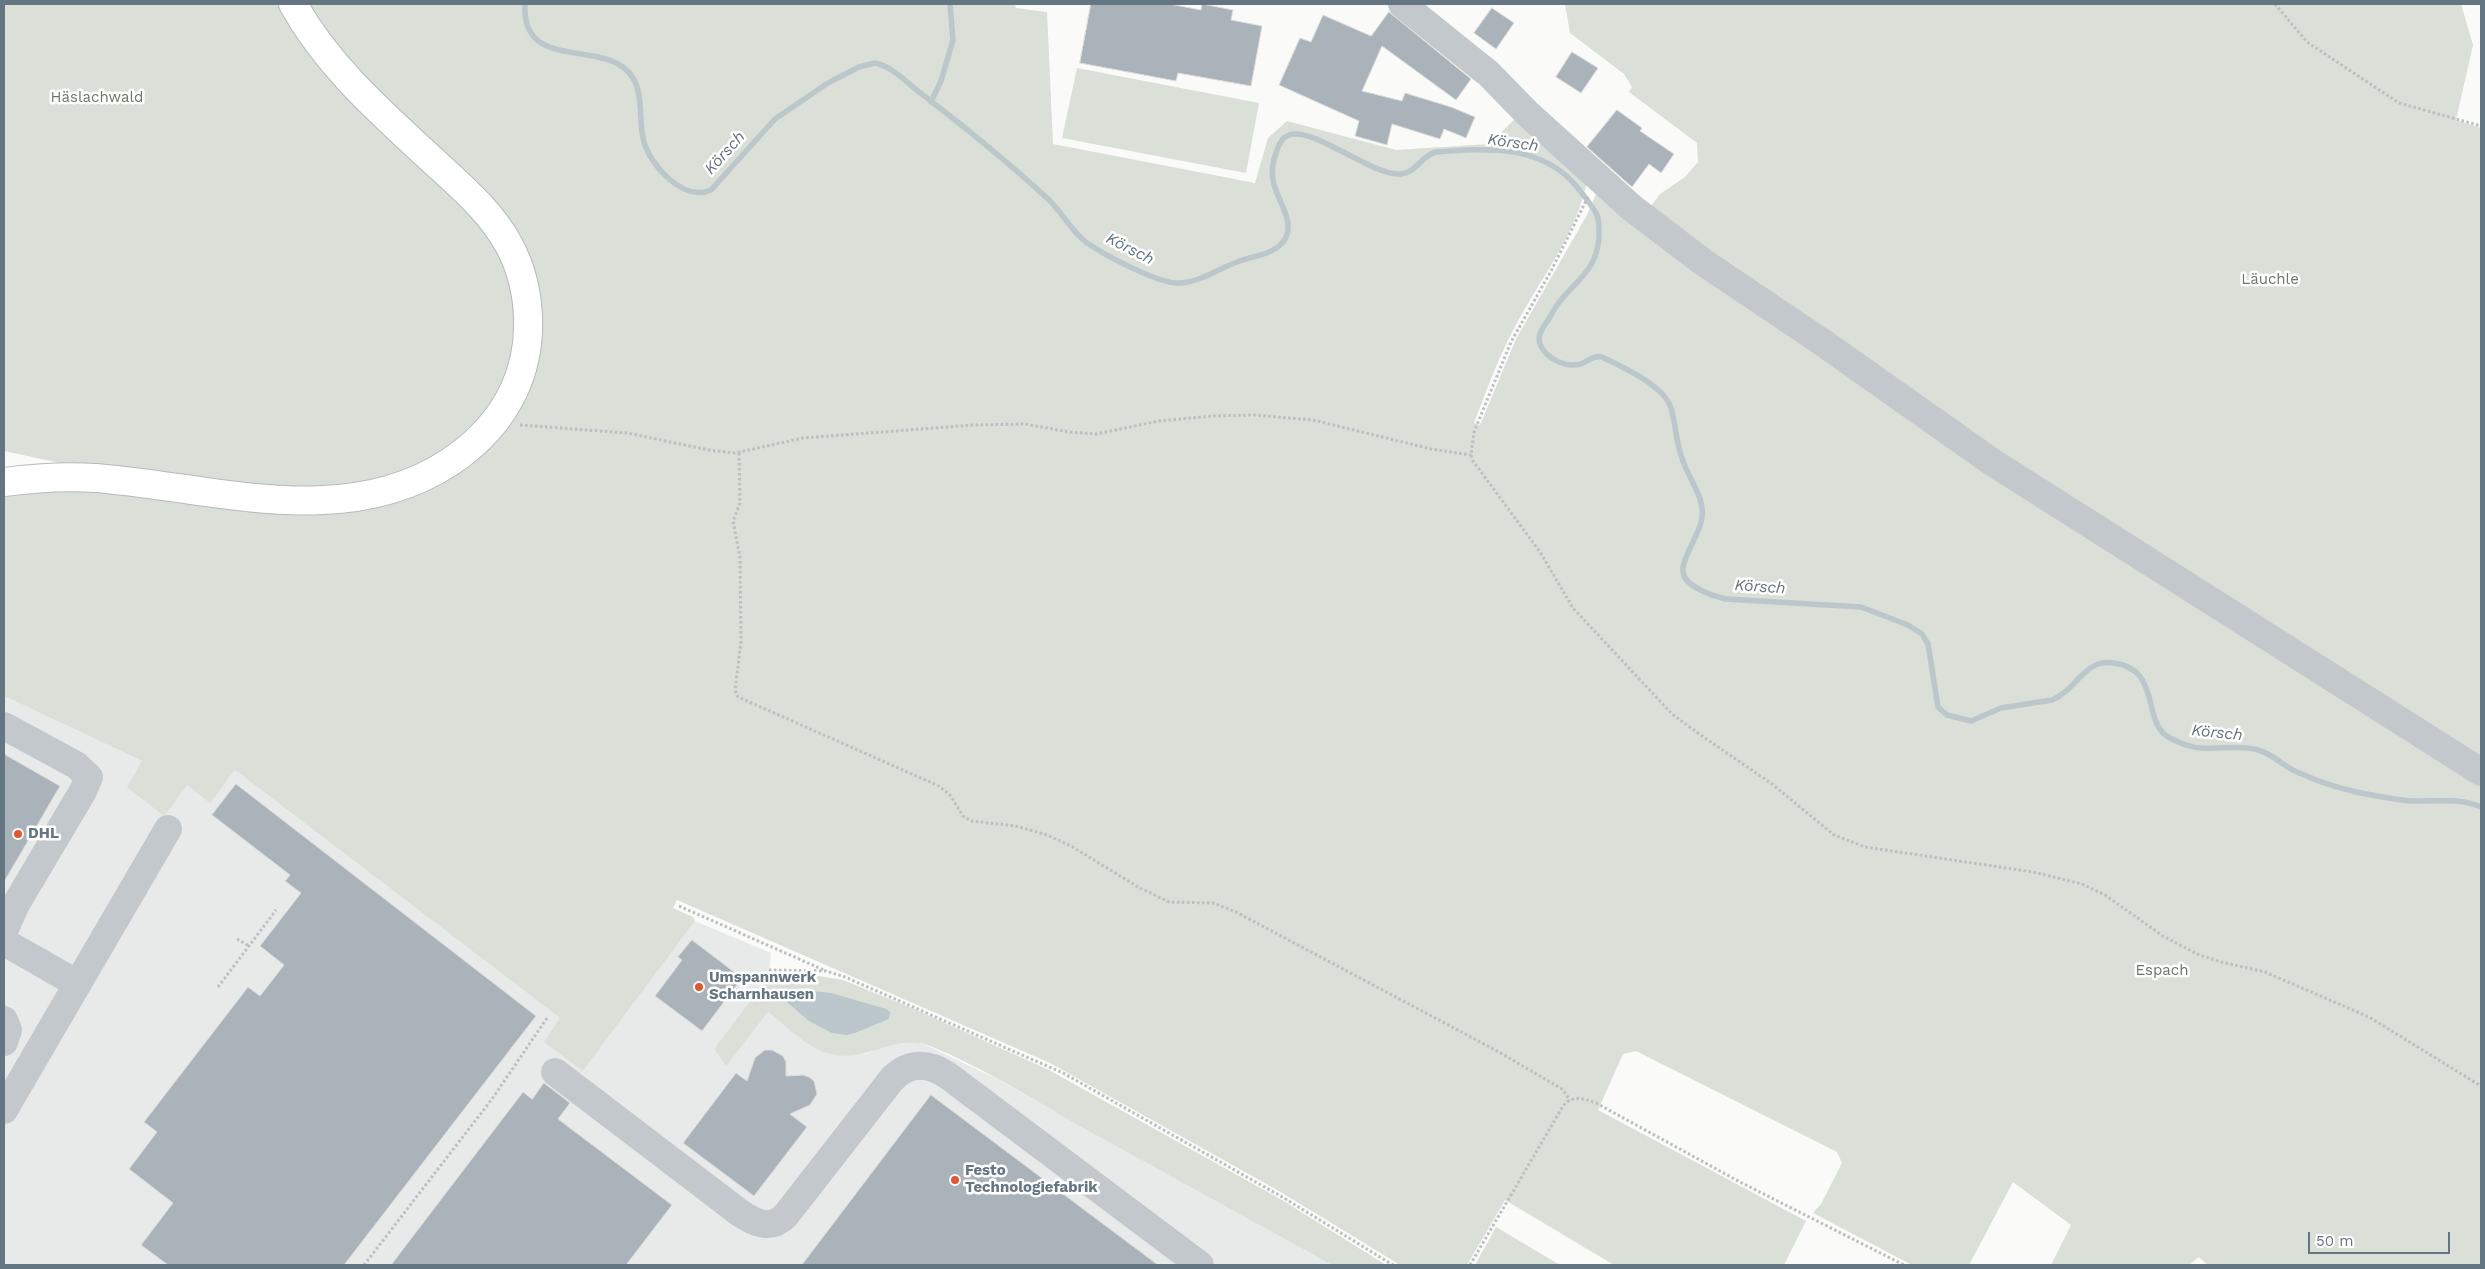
<!DOCTYPE html>
<html>
<head>
<meta charset="utf-8">
<style>
	body { margin:0 }
	#map { position:relative; width:2485px; height:1269px; overflow:hidden; background:#fafaf8; font-family:"Work Sans",sans-serif }
	canvas { display:block }
	.frame { position:absolute; inset:0; border:5px solid #657683; pointer-events:none }
	.scale { position:absolute; left:2308px; top:1232px; width:142px; height:22px; box-sizing:border-box; border:2px solid #657683; border-top:0; padding-left:6px; font-size:15px; line-height:18px; white-space:nowrap; color:#657683; -webkit-text-stroke:4px #fff; paint-order:stroke }
</style>
</head>
<body>
<div id="map">
<canvas width="2485" height="1269"></canvas>
<div class="frame"></div>
<div class="scale">50 m</div>
</div>
<script>
const c = document.querySelector('canvas').getContext('2d');
c.lineJoin = 'round';
function fill(path, color) {
  c.fillStyle = color;
  c.fill(path, 'evenodd');
}
function strokePath(path, color, width, dash) {
  c.strokeStyle = color;
  c.lineWidth = width;
  c.lineCap = dash ? 'butt' : 'round';
  c.setLineDash(dash || []);
  c.stroke(path);
}
function drawText(font, color, halo, rows, align = 'center') {
  c.font = font + ' "Work Sans",sans-serif';
  c.lineWidth = 5;
  c.setLineDash([]);
  c.textBaseline = 'middle';
  c.strokeStyle = halo;
  c.fillStyle = color;
  for (const [text, x, y, turn = 0] of rows) {
    c.save();
    c.translate(x, y);
    c.rotate((+turn || 0) * Math.PI / 180);
    c.textAlign = isNaN(turn) ? turn : align;
    if (halo) c.strokeText(text, 0, 0);
    c.fillText(text, 0, 0);
    c.restore();
  }
}
const built = new Path2D(`
	M4,696l138,65 45,24 23,17 25,-32 325,248 23,53 112,-150 76,32 -2,23 -55,73 12,16 42,-53 39,30 31,13 28,-1 21,-9 18,-2 11,-1 12,4 67,32 337,187h-1328z`);
const green = new Path2D(`
	M4,4h274l183,197 32,38 22,53v58l-22,55 -40,42 -57,31 -83,12 -234,-23 -75,-16z
	M304,4h711l1,4 31,4 6,132 202,39 13,-45 19,-17 109,29 93,-6 28,-27 70,63c-9,51 -45,97 -69,141 -18,32 -31,68 -44,102l6,2 36,-86 71,-124 9,-21 50,19 14,-19 25,-17 13,-15 -1,-19 -68,-51 3,-5 -8,-13 -54,-41 -5,-29h896l12,41 -17,75 25,8v1137h-273l-9,-8 -10,8h-138l20,-40 -58,-43 -44,83h-57l-99,-52 8,-9 21,-41 -5,-11 -201,-101 -13,3 -25,56 208,111 -22,44h-170l-109,-65 -38,65h-67l-121,-74 -229,-128 -373,-163 -4,8 20,9 2,4 -112,150 -39,-29 16,-24 -325,-248 -25,33 -23,-18 -23,31 -37,-29 15,-26 -138,-65v-205l47,-5 229,23 207,-63 46,-161 -174,-208z
	M1077,68l182,35 -13,70 -184,-35z
	M769,976h50l24,4 69,28 137,62 233,130 104,65h-54c-84,-46 -168,-93 -252,-139 -49,-28 -98,-59 -150,-80 -36,-14 -63,19 -103,7 -22,-7 -42,-28 -59,-41l-42,54 -12,-17z
	M1496,1227l64,38h-85z`);
const water = new Path2D(`
	M787,988l44,5 55,16 4,3 -1,7 -34,14 -8,2 -15,-2 -23,-12 -22,-19 -5,-8 1,-4z`);
const stream = new Path2D(`
	M525,4c-4,71 83,32 108,74 11,18 5,44 11,64 7,24 39,60 67,48l64,-71 53,-36 31,-16 16,-4c19,4 33,21 48,32 43,33 85,67 125,104 14,13 24,33 39,44 18,12 71,41 92,40 20,0 39,-14 58,-21 15,-6 35,-7 46,-20 15,-19 -7,-42 -10,-62 -2,-9 1,-22 4,-30 2,-6 6,-13 12,-15 24,-9 85,42 112,39 15,-1 21,-19 35,-22 51,-4 106,-8 141,35 7,9 15,18 20,28 3,8 2,15 2,23 -3,32 -20,40 -39,63 -5,6 -9,15 -14,22 -4,6 -9,13 -6,21 6,15 26,24 41,20 8,-3 12,-9 21,-7 20,10 62,28 69,51 5,17 5,36 12,53 6,18 22,37 19,57 -2,16 -21,41 -19,54 2,15 30,24 43,27l135,8 47,18 14,9 6,10 10,63 9,8 24,6 30,-13 51,-8c24,-9 32,-42 62,-37 44,6 30,50 49,70 6,6 16,9 23,12 23,8 49,-2 72,5 15,4 25,16 39,22 24,11 54,20 80,24 11,2 22,4 33,5 25,1 48,-4 71,6
	M931,102l10,-21 12,-41 -3,-36`);
const building = new Path2D(`
	M1091,4h78l32,6 1,-6 31,6 -2,10 31,6 -11,60 -73,-13 -2,8 -96,-18z
	M1492,8l22,15 -18,26 -22,-16z
	M1389,12l82,67 -15,21 -74,-54 -20,45 40,10 3,-8 46,14 24,10 -9,21 -22,-9 -4,10 -48,-15 -5,21 -32,-9 4,-15 -80,-36 21,-47 11,4 12,-27 48,21z
	M1572,52l26,16 -17,25 -25,-16z
	M1617,110l25,18 -2,3 34,23 -13,19 -12,-9 -17,23 -45,-40z
	M4,754l56,32 -56,96z
	M236,784l300,232 -192,249h-176l-27,-20 32,-42 -44,-34 28,-37 -13,-10 104,-135 12,9 24,-31 -24,-19 41,-53 -16,-12 5,-6 -78,-60z
	M692,940l50,38 -40,53 -47,-35 27,-36 -4,-3z
	M765,1050h7l11,6 3,6v14l17,-1 6,2 5,4 3,13 -7,11 -20,9 17,13 -53,69 -71,-53 53,-70 11,8 8,-23z
	M544,1083l26,20 -12,16 114,86 -46,60h-235l132,-173 9,7z
	M931,1095l227,170h-356z`);
const path = new Path2D(`
	M2275,4l32,38 92,61 82,23
	M1588,197l-37,74 -40,71 -37,90 -3,23 2,6 67,91 33,56 99,106 30,22 70,48 62,51 31,12 168,25 49,12 23,11 58,41 34,18 24,8 44,10 104,45 112,69
	M520,425l107,8 82,17 26,3 68,-15 170,-13 52,-1 44,8 27,2 63,-13 54,-5 42,-1 58,5 118,29 40,6
	M739,453l1,50 -7,18 7,36 1,85 -6,48 3,7 201,89 11,9 13,21 8,5 45,5 31,9 24,11 67,41 31,15 44,1 23,9 263,140 63,37 8,11
	M679,906l145,64
	M237,939l12,7
	M769,970l57,1 19,6 218,96 221,125 109,67
	M218,987l58,-77
	M364,1265l128,-166 55,-81
	M1470,1265l93,-159c9,-11 20,-8 33,-3l144,79 164,83`);
const minor = new Path2D(`
	M1402,4l87,70 39,40 104,94 71,54 119,80 170,120 489,310
	M4,726l72,39 13,12 -6,14 -67,113 -12,27
	M4,942l72,41
	M4,1020l4,10 -4,12
	M555,1072l185,141c15,10 31,18 46,2l106,-136c17,-17 35,-17 55,-4l253,190
	M4,1110l164,-281`);
const major = new Path2D(`
	M4,482c30,-4 62,-6 92,-4 116,9 248,54 354,-16 27,-18 50,-42 64,-72 21,-45 18,-102 -5,-145 -19,-35 -51,-61 -80,-88 -51,-47 -102,-92 -136,-153`);
const markers = [
	[18,834,5,"#e4572e"],
	[699,987,5,"#e4572e"],
	[955,1180,5,"#e4572e"]
];
const parkNames = [
	["Häslachwald",97,98],
	["Läuchle",2270,280],
	["Espach",2162,971]
];
const poiNames = [
	["DHL",28,834],
	["Umspannwerk",709,978],
	["Scharnhausen",709,995],
	["Festo",965,1171],
	["Technologiefabrik",965,1188]
];
const waterNames = [
	["Körsch",1513,143,8],
	["Körsch",725,153,-48],
	["Körsch",1130,249,27],
	["Körsch",1760,587,4],
	["Körsch",2217,733,6]
];
fill(built, '#e8e9e9');
fill(green, '#dadfd7');
fill(water, '#bbc7cb');
strokePath(stream, '#bbc7cb', 5.5);
fill(building, '#aab3b9');
strokePath(building, '#dcdcda', 1);
strokePath(major, '#b5babe', 30);
strokePath(path, '#bbbfc2', 3, [2.5, 2.5]);
strokePath(minor, '#c3c8cc', 28);
strokePath(major, '#fff', 28);
for (const [x, y, r, color] of markers) {
  const dot = new Path2D();
  dot.arc(x, y, r, 0, 2 * Math.PI);
  c.fillStyle = color;
  c.fill(dot);
  strokePath(dot, '#fff', 2);
}
drawText('15px', '#687a64', '#fff', parkNames);
drawText('bold 15px', '#657683', '#fff', poiNames, 'left');
drawText('italic 16px', '#60757c', '#fff', waterNames);
</script>
</body>
</html>
